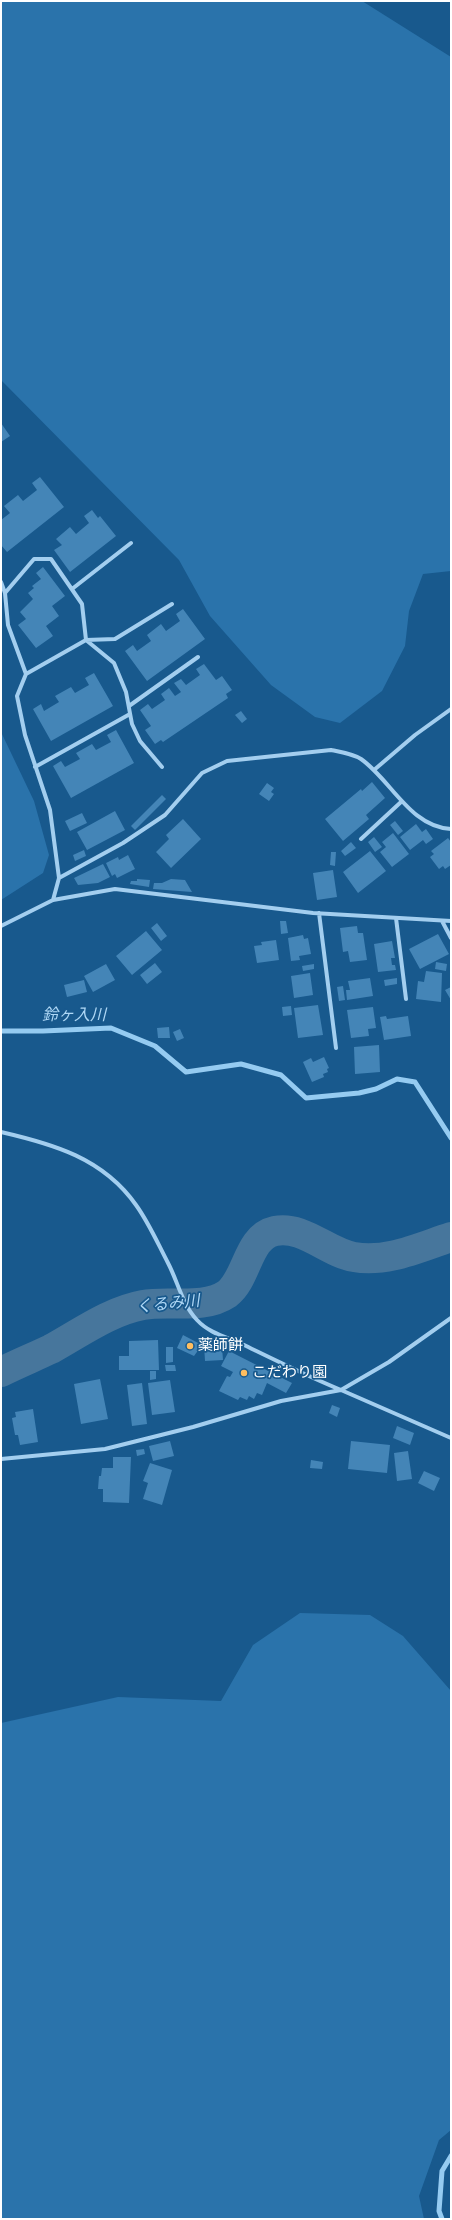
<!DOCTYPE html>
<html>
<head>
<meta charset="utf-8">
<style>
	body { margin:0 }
	#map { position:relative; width:452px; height:2220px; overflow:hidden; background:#18598d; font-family:Jost,sans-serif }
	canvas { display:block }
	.frame { position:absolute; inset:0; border:2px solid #fff; pointer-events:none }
</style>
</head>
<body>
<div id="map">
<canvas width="452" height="2220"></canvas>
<div class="frame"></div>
</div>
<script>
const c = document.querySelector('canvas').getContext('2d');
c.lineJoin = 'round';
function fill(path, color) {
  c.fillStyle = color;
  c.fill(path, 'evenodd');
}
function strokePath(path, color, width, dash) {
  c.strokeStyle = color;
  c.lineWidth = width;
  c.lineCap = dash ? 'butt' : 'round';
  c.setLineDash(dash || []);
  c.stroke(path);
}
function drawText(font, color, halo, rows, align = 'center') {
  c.font = font + ' Jost,"Noto Sans JP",sans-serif';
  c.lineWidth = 3.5;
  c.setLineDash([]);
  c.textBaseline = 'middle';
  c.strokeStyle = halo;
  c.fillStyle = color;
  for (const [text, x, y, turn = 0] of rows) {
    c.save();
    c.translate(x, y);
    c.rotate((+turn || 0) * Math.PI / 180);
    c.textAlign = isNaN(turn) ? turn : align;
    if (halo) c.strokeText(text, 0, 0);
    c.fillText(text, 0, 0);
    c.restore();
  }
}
const green = new Path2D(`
	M1,1h361l89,56v514l-28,3 -14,37 -4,35 -23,45 -42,32 -25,-6 -44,-32 -61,-69 -31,-56 -178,-180z
	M1,732l33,69 15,54 -6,18 -42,27z
	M300,1613l70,2 33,21 48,55v439l-12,10 -20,56 5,23h-423v-496l117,-26 103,4 32,-56z`);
const stream = new Path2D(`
	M1,1031h42l68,-3 44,18 31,26 55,-8 40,11 25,23 53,-5 17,-4 21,-10 18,3 36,56
	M442,2219l-3,-8 3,-40 9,-15`);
const river = new Path2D(`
	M1,1372c16,-8 33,-15 50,-23 29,-16 59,-38 92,-44 27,-5 60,5 84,-11 21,-16 20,-57 48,-63 28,-6 53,22 79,26 33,6 66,-10 97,-20`);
const building = new Path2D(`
	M1,423l9,13 -9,6z
	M40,477l24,30 -57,45 -6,-7v-25l9,-7 -6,-7 14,-11 5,6 14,-11 -5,-7z
	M92,510l6,8 2,-2 16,20 -46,36 -16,-22 8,-5 -6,-6 14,-12 6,7 13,-11 -5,-7z
	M43,567l22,29 -13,10 7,10 -13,10 7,10 -17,12 -18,-23 8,-6 -6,-7 13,-13 -5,-6 6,-5 -2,-2 9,-7 -5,-6z
	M183,609l22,30 -58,42 -22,-30 8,-6 4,6 14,-10 -4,-6 14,-11 5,7 14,-10 -4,-7z
	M204,664l12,16 6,-4 10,14 -6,4 2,4 -65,44 -2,-2 -6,4 -10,-14 6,-4 -11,-16 8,-6 4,5 13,-9 -4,-6 8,-6 6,8 6,-4 -7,-9 7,-4 5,6 14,-10 -4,-6z
	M94,673l19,33 -62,35 -18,-32 8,-5 3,7 15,-9 -4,-6 16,-9 4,6 14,-8 -4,-7z
	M241,711l6,8 -5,4 -7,-8z
	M116,730l18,33 -63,35 -18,-32 8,-5 4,6 15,-8 -4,-6 16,-9 4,6 15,-8 -4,-7z
	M372,782l13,16 -19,17 3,4 -26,22 -18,-22 36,-30 1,2z
	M267,783l7,5 -3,4 3,2 -5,7 -10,-7z
	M162,795l4,4 -31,31 -4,-4z
	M115,811l10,19 -38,20 -10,-18z
	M82,813l5,10 -17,8 -5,-10z
	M183,819l18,20 -30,29 -15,-16 13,-13 -3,-4z
	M395,821l8,10 -5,4 -8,-10z
	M416,824l6,8 4,-3 7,10 -7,5 -3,-4 -13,10 -10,-13z
	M393,833l16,21 -17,13 -12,-15 6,-5 -4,-5z
	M374,837l8,10 -7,5 -7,-10z
	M448,838l3,4v23l-6,4 -2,-3 -4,3 -9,-12 4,-3 -3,-3z
	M351,842l5,6 -11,8 -4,-5z
	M84,850l2,6 -11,5 -2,-6z
	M370,851l16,20 -28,22 -15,-21z
	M331,852h5l-1,14 -5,-1z
	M128,855l7,14 -18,9 -2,-4 -3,2 -6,-13 12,-6 1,3z
	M103,864l7,13 -12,6 -20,2 -4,-7z
	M333,870l4,27 -20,3 -4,-27z
	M137,879l13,1 -1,7 -19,-3 1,-3h6z
	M171,879l14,1 7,12 -39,-3 1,-6h8z
	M280,921h6l2,12 -7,1z
	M157,923l10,13 -6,5 -10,-13z
	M357,926l1,7h5l4,27 -17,2 -2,-11 -5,1 -3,-24z
	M146,931l16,19 -30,25 -16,-19z
	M438,934l11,20 -29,15 -11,-20z
	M303,935l1,4 4,-1 3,16 -12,2 1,4 -9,1 -3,-23z
	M276,940l3,20 -22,3 -3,-17 8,-1 -1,-3z
	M392,941l3,17h-4l1,7h3l1,5 -18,2 -4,-28z
	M436,962l11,2 -1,7 -11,-2z
	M155,963l7,9 -15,12 -7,-9z
	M106,964l9,16 -22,12 -9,-16z
	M314,964v5l-11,2 -1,-5z
	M426,971l16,2 -1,29 -25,-3 2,-18 6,1z
	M310,973l3,22 -19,3 -3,-22z
	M370,978l3,18 -26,4 -1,-10h4l-2,-9z
	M397,978v6l-12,2 -1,-6z
	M84,980l3,12 -20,5 -3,-12z
	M343,986l2,14 -6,1 -2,-14z
	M451,987v13l-6,-10z
	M318,1005l5,30 -25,3 -4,-30z
	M291,1006l1,9 -9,1 -1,-9z
	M373,1007l3,21 -8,1 1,7 -18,2 -4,-28z
	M386,1016l1,3 21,-3 3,20 -27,4 -4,-23z
	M169,1027l1,11h-12l-1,-10z
	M180,1029l4,9 -7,3 -4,-9z
	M379,1045l1,27 -25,2 -1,-27z
	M324,1057l5,11 -2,1 1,3 -5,2 1,3 -12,5 -9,-20 8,-4 2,4z
	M183,1335l19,10 -8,11 -17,-8z
	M158,1340l1,30h-40v-14h10v-15z
	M214,1344v3h8l1,13 -18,1 -1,-16z
	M166,1347h7v15l-7,1z
	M229,1351l63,32 -6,10 -19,-10 -5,12 -5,-2 -3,6 -5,-3 -2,4 -7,-3 -2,3 -19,-9 8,-15 3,1 3,-5 -12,-6z
	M165,1365h10l1,6h-10z
	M150,1371h6v8l-6,1z
	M100,1379l8,40 -27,5 -7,-40z
	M170,1380l5,32 -23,3 -4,-32z
	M142,1383l5,41 -15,2 -5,-41z
	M332,1405l8,3 -3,9 -8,-4z
	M33,1409l5,33 -18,3 -2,-10h-3l-3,-17 4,-1 -1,-5z
	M397,1426l17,7 -4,12 -17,-7z
	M170,1441l4,15 -21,5 -4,-15z
	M351,1441l39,4 -3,28 -39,-4z
	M144,1449l1,5 -8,2 -1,-6z
	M408,1451l4,28 -15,2 -3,-28z
	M113,1457h18l-2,46 -26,-1v-13h-5l1,-13h2l1,-8h11z
	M311,1460l12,2 -1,7 -12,-1z
	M150,1463l22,7 -10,35 -19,-6 5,-16 -5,-2z
	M424,1471l16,7 -6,13 -16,-8z`);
const minor = new Path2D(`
	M1,582l4,11 3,32 18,49 -9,22 8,39 25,75 9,68
	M72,589l59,-46
	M5,593l29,-34h17l31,45 4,36 -60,34
	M86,640l28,23 12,29 6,32 8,17 22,26
	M86,640l29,-1 57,-35
	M129,706l69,-49
	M35,767l95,-53
	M374,770l41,-35 36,-26
	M361,839l40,-37
	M53,900l6,-22 64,-35 42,-28 37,-42 25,-12 104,-11c10,2 22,4 30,9 30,21 49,68 90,70
	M319,913l17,135
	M396,918l10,81
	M442,921l9,17
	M1,926l52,-26 62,-11 198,24 138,8
	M1,1132c52,12 102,26 135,73 13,18 22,39 32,58 10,19 14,41 29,57 12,13 29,17 45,24 33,16 65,32 99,46
	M451,1318l-62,44 -48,28 110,48
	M1,1459l104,-10 88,-22 88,-26 60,-11`);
const markers = [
	[190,1346,4,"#ffbe60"],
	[244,1373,4,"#ffbe60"]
];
const poiNames = [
	["薬師餅",198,1346],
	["こだわり園",252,1373]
];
const waterNames = [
	["鈴ヶ入川",74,1016],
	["くるみ川",168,1305,-6]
];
fill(green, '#2a73ab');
strokePath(stream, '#95cbf1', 5);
strokePath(river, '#47769c', 30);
fill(building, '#4485b7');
strokePath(minor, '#a3ceef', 4);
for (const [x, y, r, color] of markers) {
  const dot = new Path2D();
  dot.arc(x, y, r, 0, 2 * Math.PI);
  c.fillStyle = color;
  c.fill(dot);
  strokePath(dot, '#18598d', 1.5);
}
drawText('15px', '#fff', '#18598d', poiNames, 'left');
drawText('italic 16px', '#afd8f6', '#18598d', waterNames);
</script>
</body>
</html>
